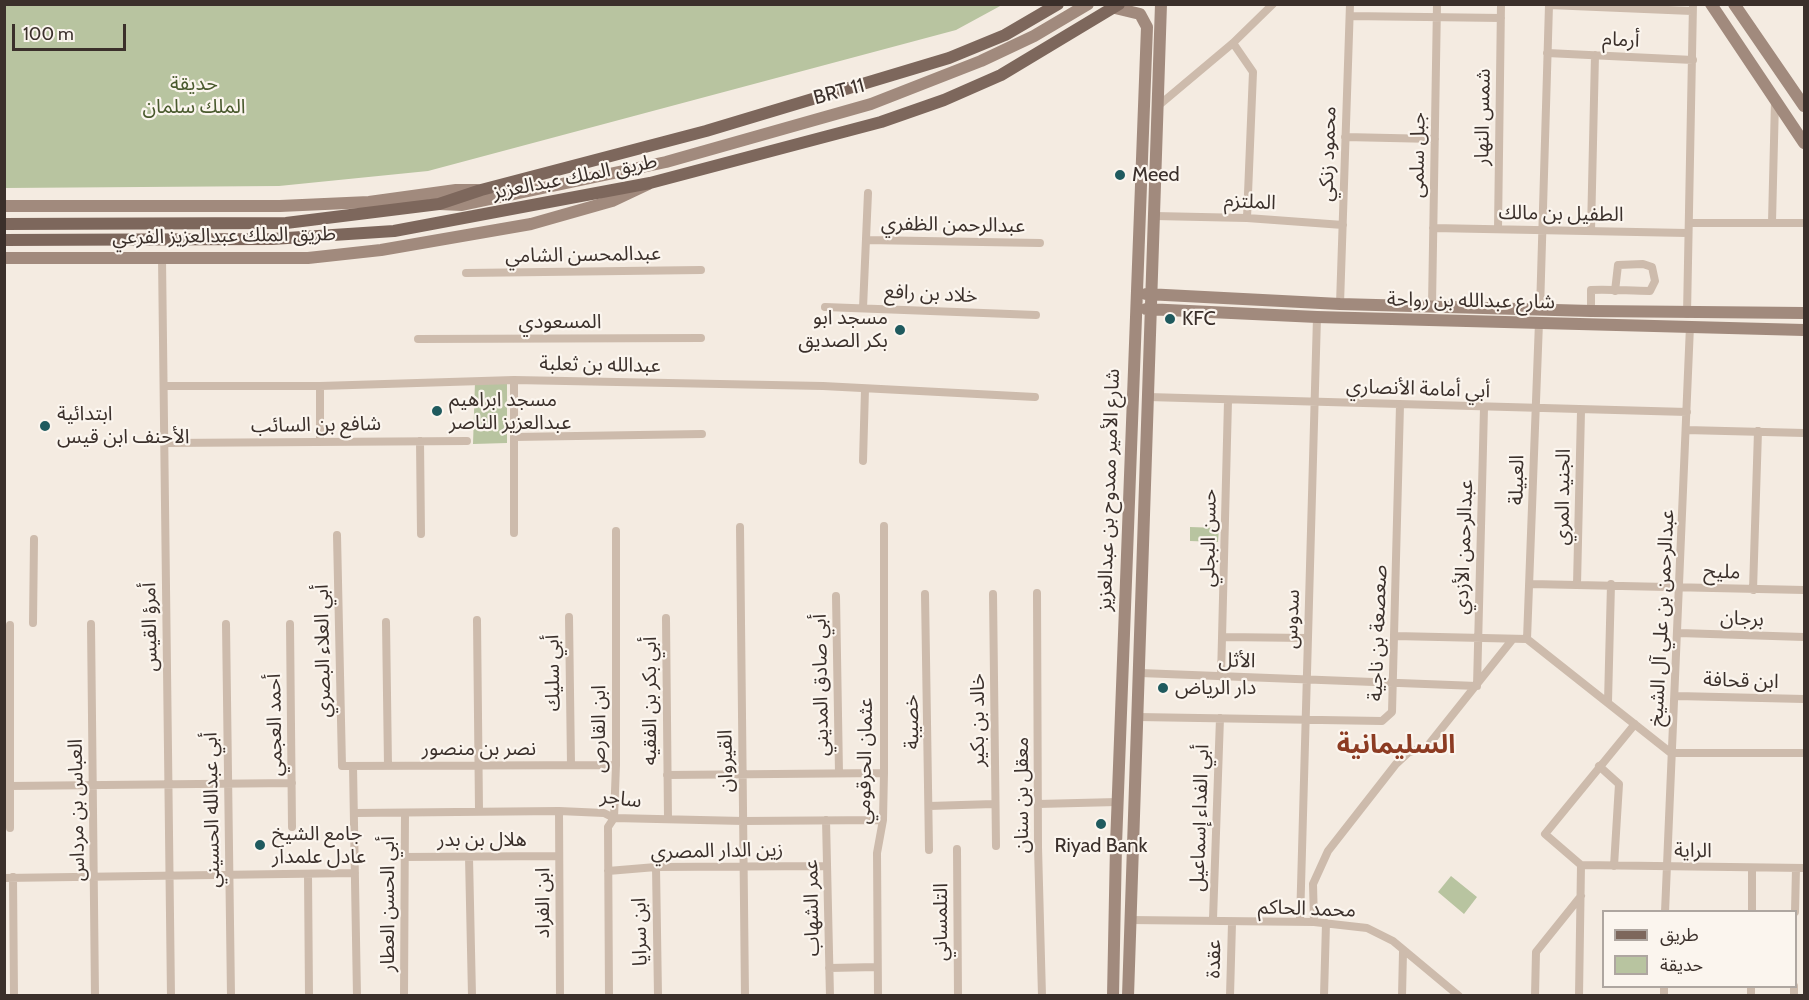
<!DOCTYPE html>
<html>
<head>
<meta charset="utf-8">
<style>
	body { margin:0 }
	#map { position:relative; width:1809px; height:1000px; overflow:hidden; background:#f4ebe1; font-family:Cabin,"Noto Sans Arabic",sans-serif }
	canvas { display:block }
	.frame { position:absolute; inset:0; border:6px solid #3b302b; pointer-events:none }
	.legend { position:absolute; left:1602px; top:910px; width:195px; height:78px; box-sizing:border-box; background:#fbf5ee; border:2px solid #aea6a0; margin:0; padding:8px 10px; list-style:none; font-size:18px; color:#3b302b }
	.legend li { display:flex; align-items:center; gap:12px; height:30px }
	.legend b { width:30px; border:2px solid #aea6a0 }
	.scale { position:absolute; left:12px; top:24px; width:114px; height:27px; box-sizing:border-box; border:3px solid #3b302b; border-top:0; padding-left:8px; font-size:18px; line-height:21px; white-space:nowrap; color:#3b302b; -webkit-text-stroke:4px #fbf5ee; paint-order:stroke }
</style>
</head>
<body>
<div id="map">
<canvas width="1809" height="1000"></canvas>
<div class="frame"></div>
<ul class="legend">
<li><b style="height:8px;background:#7d675c"></b>طريق</li>
<li><b style="height:16px;background:#b8c4a0"></b>حديقة</li>
</ul>
<div class="scale">100 m</div>
</div>
<script>
const c = document.querySelector('canvas').getContext('2d');
c.lineJoin = 'round';
function fill(path, color) {
  c.fillStyle = color;
  c.fill(path, 'evenodd');
}
function strokePath(path, color, width, dash) {
  c.strokeStyle = color;
  c.lineWidth = width;
  c.lineCap = dash ? 'butt' : 'round';
  c.setLineDash(dash || []);
  c.stroke(path);
}
function drawText(font, color, halo, rows, align = 'center') {
  c.font = font + ' Cabin,"Noto Sans Arabic",sans-serif';
  c.lineWidth = 4.5;
  c.setLineDash([]);
  c.textBaseline = 'middle';
  c.strokeStyle = halo;
  c.fillStyle = color;
  for (const [text, x, y, turn = 0] of rows) {
    c.save();
    c.translate(x, y);
    c.rotate((+turn || 0) * Math.PI / 180);
    c.textAlign = isNaN(turn) ? turn : align;
    if (halo) c.strokeText(text, 0, 0);
    c.fillText(text, 0, 0);
    c.restore();
  }
}
const green = new Path2D(`
	M4,5l1,-1 997,1 -46,25 -528,141 -149,15 -274,2z
	M475,382h32v61l-34,1z
	M1190,527l29,1 -1,14 -28,-1z
	M1451,876l26,21 -13,17 -26,-22z`);
const street = new Path2D(`
	M1350,16l151,2
	M1233,43l20,29 -6,146
	M1547,53l146,7
	M1158,106l75,-63 40,-39
	M1345,137l90,2
	M1155,216l92,2 96,7
	M1772,222l3,-121
	M1691,223h113
	M1433,228l254,5
	M1498,229l3,-225
	M1591,231l4,-176
	M866,240l174,3
	M162,258l9,738
	M466,273l235,-3
	M1340,304l10,-300
	M1432,306l5,-302
	M825,307l211,8
	M863,308l5,-115
	M1540,310l9,-305 143,6
	M1591,311v-21c20,-1 39,1 59,1l5,-10 -3,-14 -9,-3 -25,1 -3,26
	M1687,314l6,-310
	M418,339l283,-1
	M165,386h155l194,-6 309,6 212,11
	M1148,397l539,15
	M1686,430l118,3
	M514,437l188,-3
	M320,441v-55
	M420,441l1,93
	M165,443l302,-2
	M863,461l2,-72
	M740,527l5,469
	M514,533v-153
	M337,535l5,231 274,-1
	M1531,584l273,6
	M1577,585l4,-174
	M1753,590l5,-159
	M1037,593l1,254 4,149
	M925,594l4,256
	M993,594l3,252
	M836,596l3,177
	M569,617l2,148
	M666,618l2,201
	M477,620l2,190
	M386,622l2,144
	M33,623l1,-84
	M91,624l4,372
	M226,624l5,372
	M290,624l2,203
	M1679,633l125,4
	M1395,636l132,3 144,114h133
	M1223,637l85,1
	M1527,639l12,-317
	M1140,673l337,13
	M1221,677l7,-276
	M1477,686l7,-278
	M1677,696l127,3
	M1608,702l3,-118
	M1138,717l244,4 10,-9 8,-307
	M353,766l4,230
	M1599,766l20,18 -5,82
	M667,775l217,-2
	M10,786l282,-3
	M1038,804l79,-2
	M929,806l65,-2
	M559,811l1,185
	M355,813l204,-2 45,2 10,5 129,3 140,-1
	M826,820l4,176
	M10,828v-203
	M957,849l1,147
	M404,857l155,-1
	M469,857l3,139
	M1581,865l223,3
	M656,867l2,129
	M608,871l48,-4 171,-1
	M308,874l1,122
	M13,877l1,119
	M4,878l351,-5
	M1665,912l25,-586
	M1752,912v-44
	M1795,912l1,-44
	M1213,919l7,-201
	M1130,920l184,2 53,6 26,13 66,55
	M1300,922l17,-605
	M1314,922l-1,-38 15,-33 68,-87 13,-12 17,-4 86,-108
	M829,968l48,-1
	M404,996l1,-183
	M609,996l-1,-169 6,-9 2,-53v-234
	M878,996l-1,-143 6,-33 1,-47v-247
	M1230,996l2,-73
	M1324,996l2,-73
	M1402,996l1,-44
	M1535,996l1,-44 45,-56
	M1579,996l2,-131 -36,-31 90,-110
	M1664,996v-10
	M1751,996v-10
	M1794,996v-10`);
const secondary = new Path2D(`
	M1711,4l93,139
	M1734,4l70,102
	M439,204l23,1 204,-43 205,-58 110,-43 53,-25 54,-32
	M4,206h276l89,-4 87,-12h21
	M4,258h304l73,-8 150,-26 81,-23 36,-17
	M1146,294l194,10 251,7 213,2
	M1146,309l171,8 487,13
	M1113,996l3,-151 31,-818 -7,-13 -25,-6
	M1128,996l33,-992`);
const primary = new Path2D(`
	M4,224l282,-1 153,-19 42,-14 225,-59 243,-73 56,-23 53,-31
	M4,240l268,-1 122,-8 256,-48 231,-61 63,-22 57,-25 118,-71`);
const markers = [
	[1120,175,6,"#1f5a5e"],
	[1170,319,6,"#1f5a5e"],
	[900,330,6,"#1f5a5e"],
	[437,411,6,"#1f5a5e"],
	[45,426,6,"#1f5a5e"],
	[1163,688,6,"#1f5a5e"],
	[1101,824,6,"#1f5a5e"],
	[260,845,6,"#1f5a5e"]
];
const streetNames = [
	["أرمام",1621,40,3],
	["BRT 11",839,92,-15],
	["شمس النهار",1483,117,-89],
	["محمود زنكي",1328,154,-88],
	["جبل سلمى",1418,155,-89],
	["طريق الملك عبدالعزيز",575,177,-11],
	["الملتزم",1250,202,3],
	["الطفيل بن مالك",1561,214,1],
	["عبدالرحمن الظفري",953,225,1],
	["طريق الملك عبدالعزيز الفرعي",224,236,-1],
	["عبدالمحسن الشامي",583,255,-1],
	["خلاد بن رافع",931,294,3],
	["شارع عبدالله بن رواحة",1471,301,1],
	["المسعودي",560,322],
	["عبدالله بن ثعلبة",600,365,1],
	["أبي أمامة الأنصاري",1418,389,2],
	["شافع بن السائب",316,425,-1],
	["العبيلة",1517,480,-89],
	["شارع الأمير ممدوح بن عبدالعزيز",1109,490,-88],
	["الجنيد المري",1563,497,-89],
	["حسن البجلي",1209,538,-89],
	["عبدالرحمن الأزدي",1464,547,-88],
	["مليح",1722,572,2],
	["عبدالرحمن بن علي آل الشيخ",1662,618,-87],
	["سدوس",1292,619,-88],
	["برجان",1742,619,2],
	["أمرؤ القيس",150,627,-91],
	["صعصعة بن ناجية",1378,633,-88],
	["أبي العلاء البصري",323,651,-91],
	["الأثل",1237,661,2],
	["أبي سليك",553,673,-91],
	["ابن قحافة",1741,681,2],
	["أبي صادق المديني",821,685,-91],
	["أبي بكر بن الفقيه",650,701,-90],
	["خالد بن بكير",978,720,-90],
	["خصيبة",912,722,-91],
	["أحمد العجمي",275,725,-91],
	["ابن القارص",599,729,-90],
	["نصر بن منصور",479,749],
	["القيروان",726,761,-91],
	["عثمان الحرقومي",865,761,-89],
	["معقل بن سنان",1022,795,-90],
	["ساجر",621,799,7],
	["العباس بن مرداس",77,810,-91],
	["أبي عبدالله الحسيني",212,810,-91],
	["أبي الفداء إسماعيل",1200,818,-88],
	["هلال بن بدر",482,840],
	["زين الدار المصري",717,851,-1],
	["الراية",1693,851,1],
	["ابن الفراد",543,903,-90],
	["أبي الحسن العطار",388,904,-90],
	["عمر الشهاب",812,908,-91],
	["محمد الحاكم",1307,909,2],
	["التلمساني",941,922,-90],
	["ابن سرايا",640,932,-91],
	["عقدة",1214,959,-89]
];
const parkNames = [
	["حديقة",194,84],
	["الملك سلمان",194,107]
];
const poiNames = [
	["Meed",1132,175],
	["مسجد ابو",888,318,"right"],
	["بكر الصديق",888,341,"right"],
	["KFC",1182,319],
	["مسجد ابراهيم",449,400],
	["عبدالعزيز الناصر",449,423],
	["ابتدائية",57,414],
	["الأحنف ابن قيس",57,437],
	["دار الرياض",1175,688],
	["جامع الشيخ",272,834],
	["عادل علمدار",272,857],
	["Riyad Bank",1101,846,"center"]
];
const districtNames = [
	["السليمانية",1396,745]
];
fill(green, '#b8c4a0');
strokePath(street, '#cdbbac', 8);
strokePath(secondary, '#a18a7d', 12);
strokePath(primary, '#7d675c', 12);
for (const [x, y, r, color] of markers) {
  const dot = new Path2D();
  dot.arc(x, y, r, 0, 2 * Math.PI);
  c.fillStyle = color;
  c.fill(dot);
  strokePath(dot, '#fbf5ee', 2);
}
drawText('20px', '#3b302b', '#fbf5ee', streetNames);
drawText('20px', '#4a5a2e', '#fbf5ee', parkNames);
drawText('20px', '#3b302b', '#fbf5ee', poiNames, 'left');
drawText('bold 26px', '#8c3b22', '#fbf5ee', districtNames);
</script>
</body>
</html>
